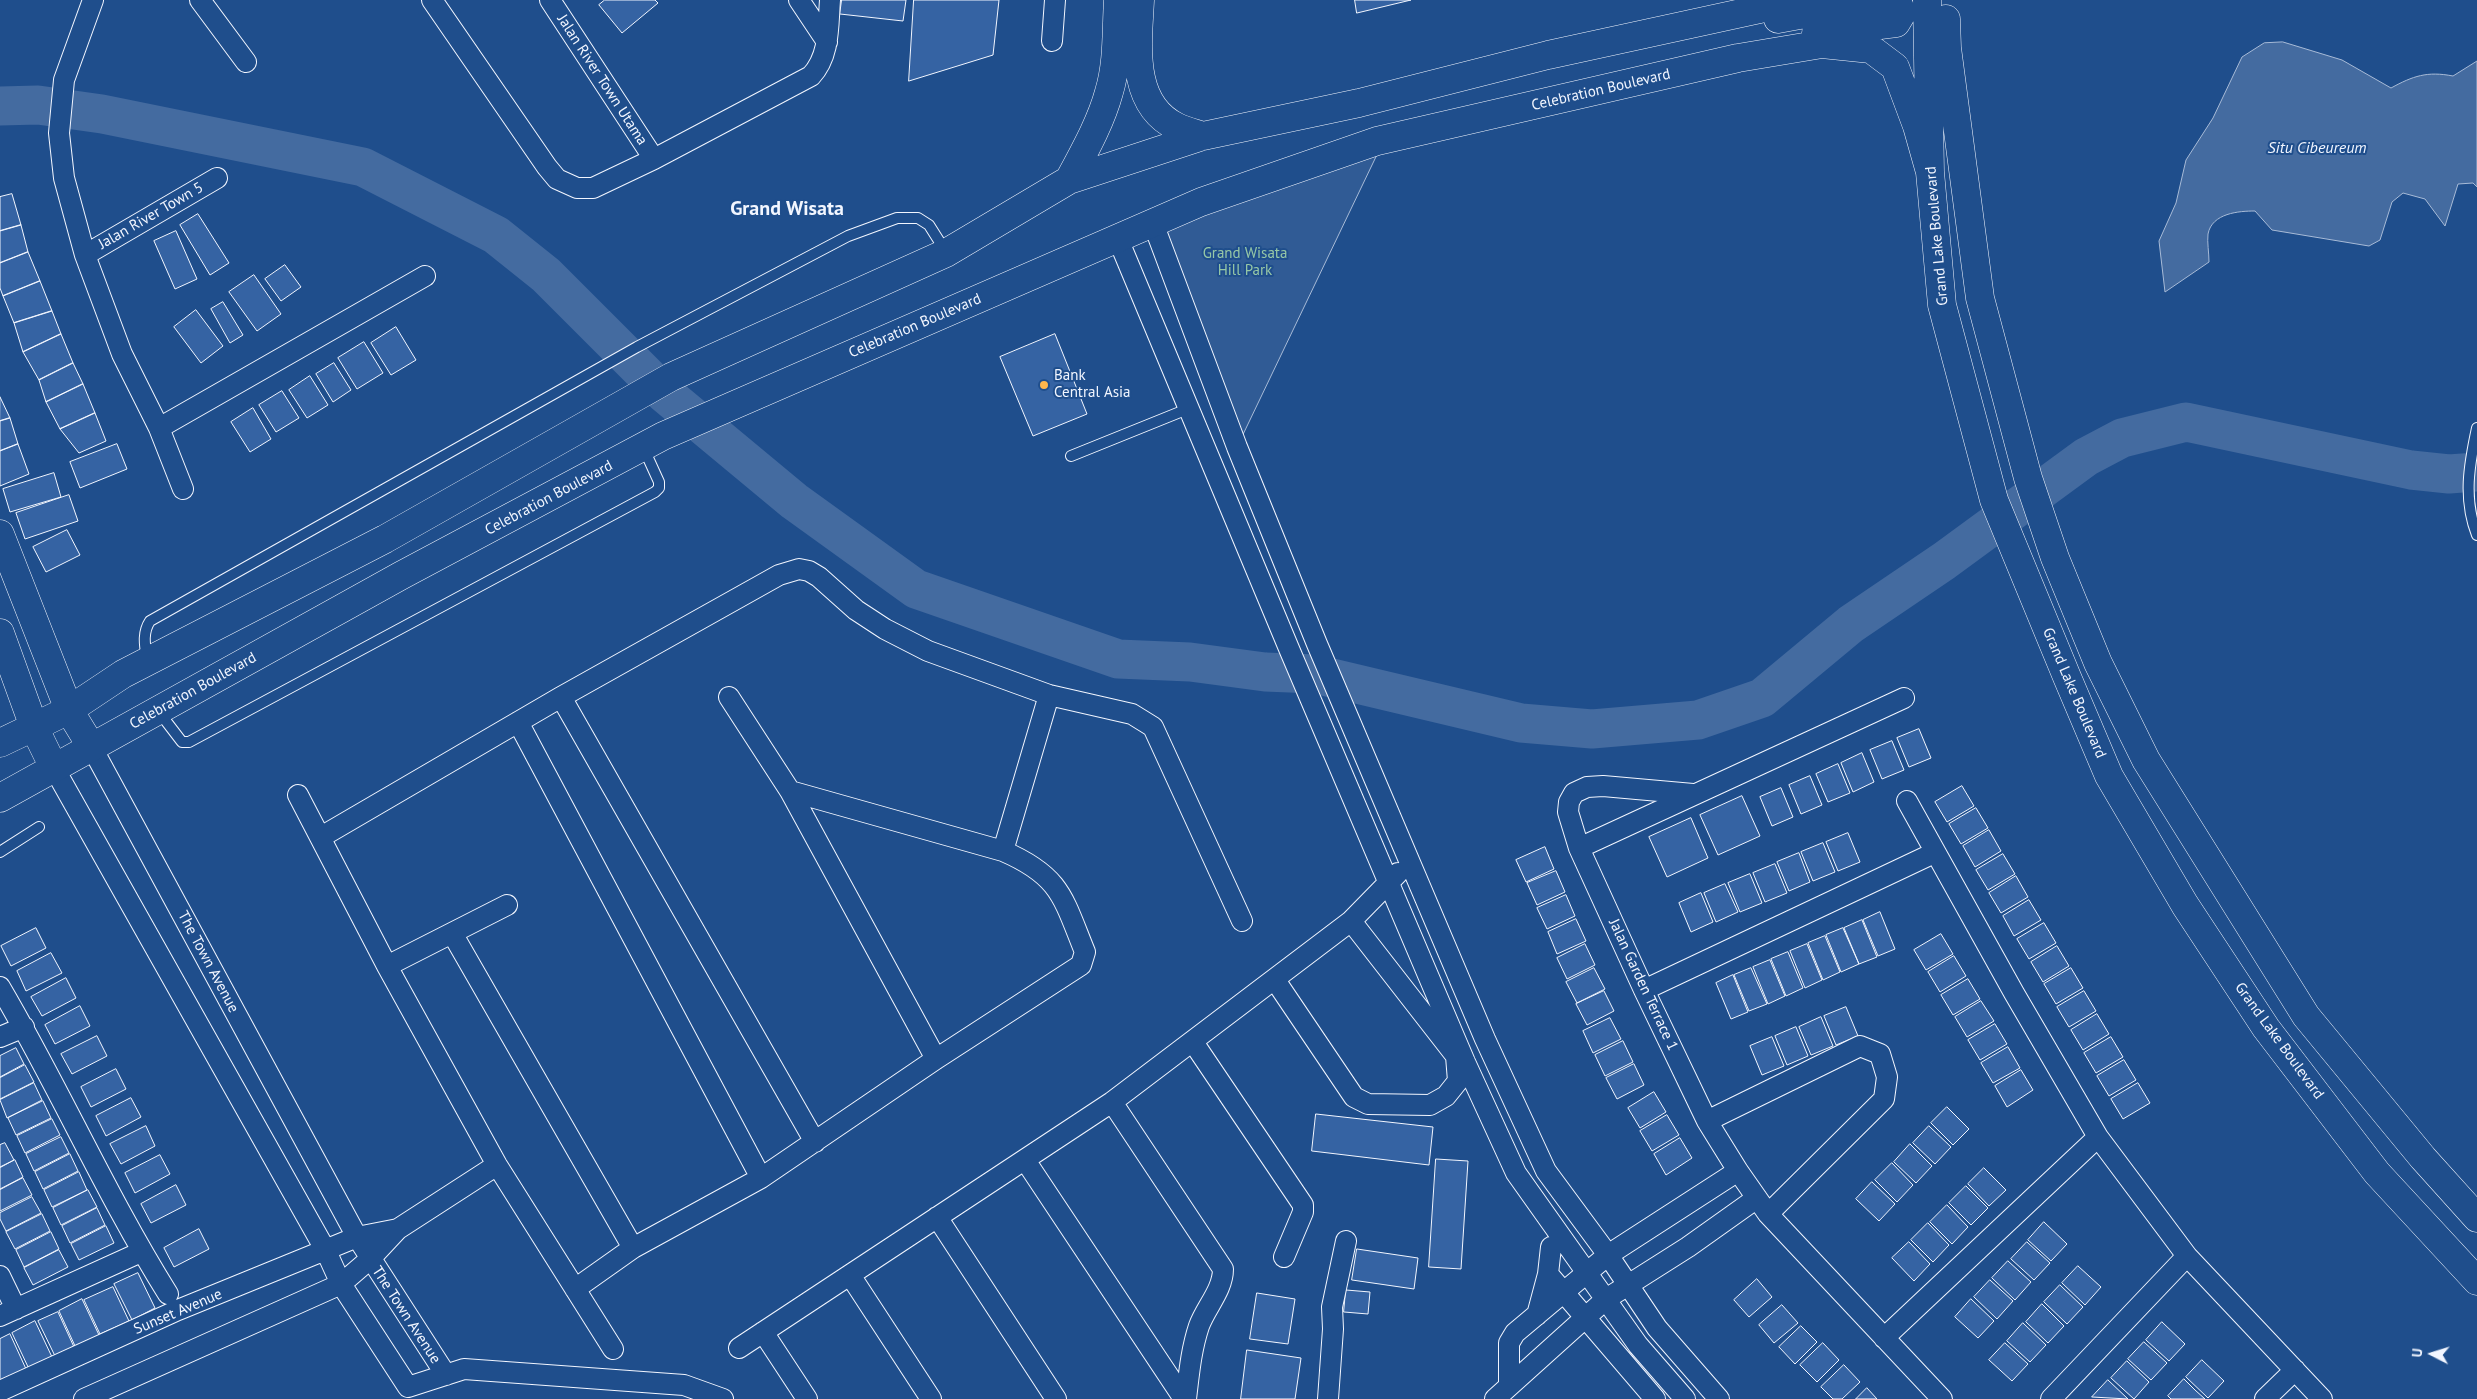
<!DOCTYPE html>
<html>
<head>
<meta charset="utf-8">
<style>
	body { margin:0 }
	#map { position:relative; width:2477px; height:1399px; overflow:hidden; background:#1f4e8c; font-family:"PT Sans",sans-serif }
	canvas { display:block }
	.north { position:absolute; left:2407px; top:1329px; width:50px; height:50px; -webkit-text-stroke:4px #1f4e8c; paint-order:stroke; rotate:275deg; font-size:14px; font-weight:700; line-height:20px; text-align:center; color:#f2f6ff }
	.north::after { content:''; display:block; margin:auto; width:18px; height:22px; background:#f2f6ff; clip-path:polygon(50% 0,100% 100%,50% 72%,0 100%) }
</style>
</head>
<body>
<div id="map">
<canvas width="2477" height="1399"></canvas>
<div class="north">U</div>
</div>
<script>
const c = document.querySelector('canvas').getContext('2d');
c.lineJoin = 'round';
function fill(path, color) {
  c.fillStyle = color;
  c.fill(path, 'evenodd');
}
function strokePath(path, color, width, dash) {
  c.strokeStyle = color;
  c.lineWidth = width;
  c.lineCap = dash ? 'butt' : 'round';
  c.setLineDash(dash || []);
  c.stroke(path);
}
function drawText(font, color, halo, rows, align = 'center') {
  c.font = font + ' "PT Sans",sans-serif';
  c.lineWidth = 4;
  c.setLineDash([]);
  c.textBaseline = 'middle';
  c.strokeStyle = halo;
  c.fillStyle = color;
  for (const [text, x, y, turn = 0] of rows) {
    c.save();
    c.translate(x, y);
    c.rotate((+turn || 0) * Math.PI / 180);
    c.textAlign = isNaN(turn) ? turn : align;
    if (halo) c.strokeText(text, 0, 0);
    c.fillText(text, 0, 0);
    c.restore();
  }
}
const green = new Path2D(`
	M1384,140l-147,307 -84,-224z`);
const water = new Path2D(`
	M2283,42l59,18 49,28c22,-12 36,-17 62,-12l24,-15v126l-4,-4 -15,1 -13,42 -20,-27 -22,-6 -11,9 -12,38 -11,6 -97,-16 -17,-19c-16,0 -43,2 -47,23 -1,8 1,19 1,28l-44,30 -6,-51 17,-38 10,-43 27,-42 29,-61 22,-14z`);
const river = new Path2D(`
	M0,106l38,-1 64,9 261,53 133,68 50,40 118,118 130,108 122,88 202,70 72,3 75,10 50,2 206,49 71,6 106,-9 64,-22 89,-74 93,-63 142,-104 36,-19 64,-16 225,48 38,4 28,-2`);
const building = new Path2D(`
	M605,0h50l3,3 -36,30 -23,-28z
	M842,0h64l-3,21 -63,-7z
	M914,0h85l-6,55 -84,26z
	M1355,0h56l-54,13z
	M12,194l9,31 -21,6v-34z
	M198,214l31,49 -19,12 -30,-50z
	M21,225l7,27 -28,11v-32z
	M176,231l21,48 -22,10 -21,-48z
	M28,252l12,29 -37,15 -3,-8v-25z
	M285,265l16,22 -20,14 -16,-22z
	M254,275l27,39 -24,17 -28,-39z
	M40,281l12,30 -38,12 -11,-27z
	M223,302l20,33 -13,8 -19,-34z
	M196,310l27,36 -22,17 -27,-36z
	M52,311l9,23 -38,18 -9,-29z
	M396,327l20,33 -25,15 -20,-32z
	M61,334l12,29 -34,17 -16,-28z
	M1055,334l32,80 -54,22 -33,-79z
	M364,342l19,31 -26,16 -19,-31z
	M73,363l10,21 -37,18 -7,-22z
	M334,363l17,27 -18,12 -17,-28z
	M310,376l18,29 -21,13 -18,-28z
	M83,384l12,29 -35,16 -14,-27z
	M282,391l17,27 -23,14 -17,-27z
	M0,397l10,21 -10,3z
	M253,408l18,31 -21,13 -19,-30z
	M95,413l11,28 -27,12 -19,-24z
	M10,418l8,26 -18,7v-30z
	M18,444l11,30 -29,12v-35z
	M117,444l10,25 -47,19 -10,-26z
	M54,473l7,24 -51,15 -7,-23z
	M69,495l9,26 -53,18 -9,-26z
	M67,530l13,25 -34,17 -13,-25z
	M1919,729l12,29 -22,9 -12,-29z
	M1892,741l12,29 -22,9 -12,-29z
	M1862,753l12,29 -21,10 -12,-29z
	M1838,764l12,29 -22,9 -12,-28z
	M1810,776l12,29 -21,9 -12,-29z
	M1962,786l12,20 -27,16 -12,-20z
	M1781,788l12,29 -21,9 -12,-29z
	M1742,796l18,40 -42,19 -18,-40z
	M1976,808l12,20 -27,16 -12,-20z
	M1691,818l17,40 -41,19 -18,-40z
	M1989,830l12,21 -26,16 -12,-21z
	M1848,833l12,29 -22,9 -12,-29z
	M1823,843l12,29 -22,9 -12,-29z
	M1545,847l9,22 -28,13 -10,-22z
	M1799,853l11,29 -21,9 -12,-29z
	M2003,854l12,20 -27,16 -12,-20z
	M1775,864l12,29 -22,9 -12,-29z
	M1556,871l9,21 -28,13 -10,-22z
	M1750,874l12,29 -22,9 -12,-29z
	M2016,876l12,21 -27,16 -12,-20z
	M1725,884l13,28 -22,10 -12,-29z
	M1701,893l12,29 -22,10 -12,-29z
	M1566,895l9,21 -28,13 -10,-21z
	M2029,900l12,20 -27,16 -11,-20z
	M1880,912l15,37 -17,7 -15,-36z
	M1576,919l10,22 -29,13 -9,-22z
	M1862,920l15,37 -18,7 -15,-36z
	M2044,923l12,20 -27,16 -12,-20z
	M36,928l10,20 -35,18 -10,-20z
	M1843,928l16,36 -18,8 -15,-37z
	M1941,934l12,20 -27,16 -12,-20z
	M1825,936l15,36 -17,8 -15,-37z
	M1585,944l10,21 -28,14 -10,-21z
	M1807,944l15,36 -17,8 -15,-37z
	M2057,946l12,20 -26,16 -12,-20z
	M1788,952l15,36 -17,8 -15,-37z
	M51,953l11,20 -36,18 -9,-20z
	M1954,956l12,20 -26,16 -12,-20z
	M1770,960l15,36 -17,8 -15,-37z
	M1594,968l11,21 -28,14 -11,-21z
	M1751,968l16,36 -18,7 -15,-36z
	M2071,968l12,20 -27,16 -12,-20z
	M1733,975l15,37 -17,7 -15,-36z
	M66,978l10,20 -34,18 -11,-19z
	M1968,979l12,20 -27,16 -12,-20z
	M1604,991l10,20 -27,14 -11,-21z
	M2084,991l12,20 -27,16 -12,-20z
	M1981,1001l13,20 -27,16 -12,-20z
	M80,1006l10,20 -35,18 -10,-19z
	M1846,1007l12,29 -22,9 -12,-29z
	M2097,1014l12,20 -26,16 -12,-20z
	M1821,1017l12,29 -22,9 -12,-28z
	M1610,1018l11,21 -28,14 -10,-22z
	M1995,1024l12,20 -27,16 -12,-20z
	M1796,1027l12,29 -21,9 -12,-29z
	M97,1036l10,20 -35,18 -11,-20z
	M1772,1037l12,29 -22,9 -12,-29z
	M2111,1037l12,20 -27,16 -12,-20z
	M1623,1041l10,21 -28,14 -10,-21z
	M2008,1047l12,21 -27,15 -12,-20z
	M16,1048l8,16 -24,13v-21z
	M2124,1060l12,20 -27,16 -12,-20z
	M1634,1064l10,21 -27,14 -11,-21z
	M25,1065l9,17 -34,17v-21z
	M116,1069l10,20 -35,18 -10,-20z
	M2021,1070l12,20 -26,17 -12,-21z
	M34,1083l8,17 -35,18 -7,-18z
	M2138,1083l12,20 -27,16 -12,-20z
	M1654,1092l12,20 -26,16 -12,-20z
	M131,1098l10,19 -35,19 -10,-20z
	M43,1101l8,17 -35,17 -8,-17z
	M1947,1107l22,22 -16,16 -22,-22z
	M1316,1114l117,13 -4,38 -117,-14z
	M1667,1115l12,20 -27,16 -12,-20z
	M52,1119l8,16 -35,18 -8,-17z
	M146,1126l9,20 -34,18 -11,-20z
	M1929,1126l22,21 -16,17 -22,-21z
	M61,1137l8,16 -35,18 -8,-17z
	M1680,1138l12,20 -26,17 -12,-21z
	M5,1143l9,17 -14,7v-22z
	M1910,1144l22,22 -16,17 -22,-21z
	M70,1154l8,17 -35,18 -8,-17z
	M160,1155l10,19 -35,19 -10,-20z
	M1436,1159l32,2 -7,108 -32,-2z
	M15,1160l8,17 -23,12v-21z
	M1892,1163l21,22 -16,17 -22,-22z
	M1984,1168l22,22 -17,16 -21,-22z
	M79,1172l8,18 -35,17 -8,-17z
	M23,1178l9,17 -32,16v-21z
	M1872,1182l23,22 -16,17 -23,-22z
	M176,1185l10,20 -35,18 -10,-19z
	M1966,1186l22,22 -17,17 -22,-22z
	M88,1190l9,17 -36,18 -8,-17z
	M32,1197l9,16 -35,18 -6,-12v-6z
	M1947,1205l21,22 -16,17 -22,-22z
	M97,1208l8,17 -35,18 -8,-17z
	M42,1214l8,17 -35,18 -9,-17z
	M2044,1222l23,22 -16,17 -23,-21z
	M1928,1223l21,22 -16,17 -22,-22z
	M106,1226l8,17 -35,17 -8,-16z
	M199,1229l10,20 -35,18 -10,-19z
	M51,1232l8,17 -35,18 -8,-17z
	M1909,1242l21,22 -16,17 -22,-23z
	M2027,1242l23,21 -16,17 -23,-21z
	M1357,1249l61,9 -4,31 -62,-9z
	M59,1250l9,17 -35,18 -9,-17z
	M2008,1261l23,21 -16,18 -23,-22z
	M2078,1266l23,21 -16,18 -23,-22z
	M138,1273l17,35 -23,12 -18,-36z
	M1757,1279l15,18 -23,20 -15,-17z
	M1990,1280l23,21 -16,18 -23,-22z
	M2060,1285l23,22 -16,17 -23,-22z
	M113,1287l16,34 -29,13 -16,-34z
	M1346,1290l24,2 -2,22 -24,-2z
	M1257,1293l38,6 -7,45 -38,-5z
	M82,1299l17,36 -24,11 -16,-35z
	M1971,1299l23,22 -16,17 -23,-21z
	M2042,1304l22,22 -16,17 -22,-21z
	M1782,1305l16,18 -24,20 -15,-18z
	M58,1312l16,35 -19,9 -17,-35z
	M35,1321l17,36 -23,12 -17,-36z
	M2162,1322l23,22 -16,17 -23,-21z
	M2023,1323l23,22 -16,17 -23,-21z
	M1801,1326l16,16 -22,22 -16,-17z
	M10,1334l16,35 -26,11v-41z
	M2144,1342l23,21 -16,17 -23,-21z
	M1823,1343l16,17 -22,22 -17,-17z
	M2005,1343l23,21 -16,17 -23,-21z
	M1247,1350l54,8 -6,41h-54z
	M2202,1360l22,21 -16,17 -22,-21z
	M2127,1361l22,21 -15,17 -23,-21z
	M1844,1365l16,17 -18,17h-9l-12,-12z
	M2184,1379l11,11 10,9h-34l-3,-3z
	M2108,1380l20,19 -36,-2z
	M1867,1388l10,11h-21z`);
const lane = new Path2D(`
	M2477,428c-8,37 -14,71 0,107
	M1071,456l119,-48
	M147,660c-2,-14 -5,-27 3,-39l487,-274 211,-111 49,-18h21l11,7 17,27
	M159,712l23,30h7l466,-250 4,-4v-6l-15,-33
	M0,852l39,-25`);
const street = new Path2D(`
	M93,0l-29,80 -5,53 5,45 21,77 37,99 37,74 24,61
	M200,0l46,62
	M432,0l115,167 10,12 20,9h16l61,-29 157,-83c19,-20 17,-50 19,-76
	M550,0l104,159
	M799,0l28,42
	M1052,41l3,-41
	M1153,223l84,224 80,197 168,395 61,132 62,84 49,73 62,71
	M1118,239l172,412 175,411 51,111 122,172 47,54
	M85,255l132,-77
	M159,428l266,-152
	M561,697l254,445
	M729,697l61,94 146,268
	M518,722l243,456
	M91,746l266,491 89,138
	M54,768l272,483 15,33 67,103 56,-18 220,16 39,14
	M1693,794l-90,-8 -16,1 -13,6 -5,9 -1,10 11,36 65,142 63,131 31,50 30,43 174,185
	M298,795l89,171 110,199 116,184
	M1907,801l107,192 84,144 89,119 135,143
	M321,837l240,-140 218,-122 20,-6 10,2 10,6 37,33 29,19 43,22 121,44 83,19 21,13 89,194
	M1579,848l325,-150
	M1003,851l46,-156
	M452,933l181,315
	M387,966l120,-61
	M1275,980l79,117 14,7 62,1 16,-9 12,-15 -2,-25 -105,-135
	M0,987c59,100 106,208 168,307
	M1644,990l290,-137
	M0,1037l24,-10
	M1193,1042l110,163v7l-19,45
	M1112,1102l111,167c0,21 -17,38 -24,57 -8,24 -10,48 -13,73
	M1707,1121l153,-75 20,8 7,23 -3,22 -116,115
	M1025,1160l159,239
	M937,1217l119,182
	M1548,1274l3,-27
	M850,1275l81,124
	M0,1276l16,33
	M575,1289l58,-41 128,-70 175,-119 145,-94 4,-13c-22,-54 -24,-76 -82,-101l-213,-60
	M1537,1315l11,-41 107,125
	M0,1316l141,-64
	M763,1332l44,67
	M1884,1338l214,-201
	M739,1348l373,-246 239,-181 47,-48
	M1509,1386v-43l6,-10 93,-78 130,-84
	M0,1391l178,-81 179,-73 41,-8
	M84,1399l257,-115 29,-25 28,-30 99,-64
	M1328,1399l5,-70 -1,-22 14,-66
	M1495,1399l111,-100 82,-52 69,-49
	M2051,1399l136,-143
	M2265,1399l30,-29`);
const secondary = new Path2D(`
	M1140,0c-2,43 -11,104 37,127 8,4 17,6 26,9
	M1927,0l3,172 12,133 52,195 73,177 42,99 76,129 81,123 111,145 100,108
	M1778,19l103,-19
	M1946,19l1,29 33,250 48,180 27,80 43,105 48,97 160,256 117,142 54,60
	M1816,33l80,-10 6,-10 -5,-13
	M1069,180c15,-28 32,-58 40,-88 9,-29 7,-62 9,-92
	M0,534l69,176 22,36
	M0,633l34,94 20,41
	M0,743l69,-33 54,-36 262,-135 286,-162 275,-124 123,-73 134,-44 156,-33 189,-48 253,-55
	M0,798l402,-223 261,-139 538,-234 176,-61 361,-83 84,-14 49,5 24,18 22,59 13,46`);
const markers = [
	[1044,385,5,"#ffb74d"]
];
const streetNames = [
	["Jalan River Town Utama",602,80,57],
	["Celebration Boulevard",1601,90,-13],
	["Jalan River Town 5",151,216,-30],
	["Grand Lake Boulevard",1937,236,-95],
	["Celebration Boulevard",915,326,-23],
	["Celebration Boulevard",549,498,-28],
	["Celebration Boulevard",193,691,-29],
	["Grand Lake Boulevard",2074,693,67],
	["The Town Avenue",208,962,62],
	["Jalan Garden Terrace 1",1643,985,65],
	["Grand Lake Boulevard",2279,1041,54],
	["Sunset Avenue",178,1312,-23],
	["The Town Avenue",406,1315,57]
];
const parkNames = [
	["Grand Wisata",1245,254],
	["Hill Park",1245,271]
];
const poiNames = [
	["Bank",1054,376],
	["Central Asia",1054,393]
];
const waterNames = [
	["Situ Cibeureum",2317,148]
];
const districtNames = [
	["Grand Wisata",787,209]
];
fill(green, '#305b95');
strokePath(green, '#a8bbd7', 1);
fill(water, '#446ba0');
strokePath(water, '#a8bbd7', 1);
strokePath(river, '#446ba0', 39);
fill(building, '#3563a3');
strokePath(building, '#f2f6ff', 1);
strokePath(lane, '#f2f6ff', 12);
strokePath(street, '#f2f6ff', 22);
strokePath(secondary, '#f2f6ff', 29);
strokePath(lane, '#1f4e8c', 10);
strokePath(street, '#1f4e8c', 20);
strokePath(secondary, '#1f4e8c', 28);
for (const [x, y, r, color] of markers) {
  const dot = new Path2D();
  dot.arc(x, y, r, 0, 2 * Math.PI);
  c.fillStyle = color;
  c.fill(dot);
  strokePath(dot, '#1f4e8c', 2);
}
drawText('15px', '#f2f6ff', '#1f4e8c', streetNames);
drawText('15px', '#97c8a6', '#1f4e8c', parkNames);
drawText('15px', '#f2f6ff', '#1f4e8c', poiNames, 'left');
drawText('italic 16px', '#f2f6ff', '#1f4e8c', waterNames);
drawText('bold 20px', '#f2f6ff', '#1f4e8c', districtNames);
</script>
</body>
</html>
